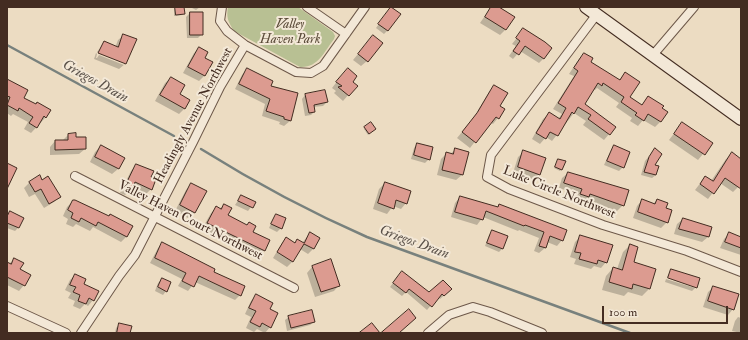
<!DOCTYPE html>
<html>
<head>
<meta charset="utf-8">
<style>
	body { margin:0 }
	#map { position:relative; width:748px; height:340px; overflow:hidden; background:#ecdcc2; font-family:"IM FELL Double Pica",serif }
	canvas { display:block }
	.frame { position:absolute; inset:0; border:8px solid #432c21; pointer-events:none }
	.scale { position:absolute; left:602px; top:306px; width:126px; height:18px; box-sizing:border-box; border:2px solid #432c21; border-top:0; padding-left:5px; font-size:12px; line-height:14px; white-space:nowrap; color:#432c21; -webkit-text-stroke:3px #f3e8d7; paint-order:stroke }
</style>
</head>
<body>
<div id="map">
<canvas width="748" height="340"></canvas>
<div class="frame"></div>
<div class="scale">100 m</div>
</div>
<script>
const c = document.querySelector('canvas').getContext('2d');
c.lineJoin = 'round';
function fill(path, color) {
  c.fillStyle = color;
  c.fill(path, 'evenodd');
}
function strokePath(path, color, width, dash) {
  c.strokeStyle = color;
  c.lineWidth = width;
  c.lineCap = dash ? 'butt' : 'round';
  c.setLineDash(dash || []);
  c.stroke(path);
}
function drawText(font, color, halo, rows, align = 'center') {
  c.font = font + ' "IM FELL Double Pica",serif';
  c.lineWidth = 4;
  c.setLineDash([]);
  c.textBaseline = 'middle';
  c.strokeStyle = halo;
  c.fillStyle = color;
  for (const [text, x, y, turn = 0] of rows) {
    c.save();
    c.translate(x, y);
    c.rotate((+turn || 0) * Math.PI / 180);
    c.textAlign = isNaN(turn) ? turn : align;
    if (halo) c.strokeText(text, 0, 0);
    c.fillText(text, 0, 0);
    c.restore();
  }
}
const green = new Path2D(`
	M228,7h70l35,25 2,4 -1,3c-10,13 -16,29 -34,28l-66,-36c-6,-9 -8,-14 -6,-24z`);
const shadow = new Path2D(`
	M183,7l1,6 -2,2 -8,1v-6l1,-2z
	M190,7h10l-4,3z
	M491,7h6l9,22 -6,6 -20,-12z
	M388,11v19l-4,4 -8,-6z
	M190,13h12v21l-4,4h-11l-1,-21z
	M524,29l20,29 -5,5 -19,-12 -7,8 -4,-3 7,-10 -4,-2z
	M124,35l11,5 -10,24 -6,5 -25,-10 2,-6 1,1 -1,4h1l2,-3 25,10v-2l-22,-15h-2l-2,4h-1l7,-9 11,5 3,-8z
	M368,42l-1,19 -6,5 -8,-6z
	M199,48l5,10 7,4 -7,14 -5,5 -16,-8 11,-20z
	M584,54l5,8 30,18 6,-7 3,24 13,9 7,-9 18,15 -6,10 -5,5 -12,-7 -5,6 -8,-5 2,-3 -16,-11 3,-4 -22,-15 -2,2 -2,-1 -10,15 32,23 -11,13 -21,-15 3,-4 -12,-8 -22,28 -6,-4 -6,7 -8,-5 11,-20 6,-5 9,5 4,-5 -9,-5 21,-33 -5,-2 10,-15z
	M247,69l22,17 28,8 -7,27 -6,5 -5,-2 1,-2 -18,-6 3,-12 -30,-15 7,-14z
	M342,75l14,11 -13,15 -9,-8 2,-2 -4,-3z
	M171,78l7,17 11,6 -5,8 -5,5 -24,-13 10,-18z
	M7,80l16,18 23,19 -15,16 -7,-4 4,-7 -15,-8 -2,2 -4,-3z
	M494,86l5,20 -1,12 -5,6 -3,-2 -20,26 -13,-10 15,-18 17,-28z
	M305,95l22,7 -4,4 -10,1 1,5 -3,3 -6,1 -3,-17z
	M682,123l30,20 -14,17 -29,-20z
	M365,128l9,2 -6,5 -4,-6z
	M68,135l7,3 10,11 -6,5 -29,1v-8l5,-6 8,-1z
	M417,144l12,15 -4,4 -14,-4 3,-11z
	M101,146l23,12 -6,11 -6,5 -22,-12 5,-10z
	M614,146l9,21 -4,4 -15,-6 7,-15z
	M655,149l-2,17 3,9 -4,3 -11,-3 4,-14z
	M455,150l13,3 -6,22 -6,5 -19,-5 4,-16 6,-6 3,1z
	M524,152l15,22 -5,6 -21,-7 5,-16z
	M732,154l9,6v27l-2,-1 -6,6 -13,-9 -12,16 -13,-9 10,-13 6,4 15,-22z
	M558,160l4,9 -2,2 -6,-3z
	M136,165l15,24 -6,6 -13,-7 -7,7 -5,-2 11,-22z
	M568,173l60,18 -5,14 -6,6 -32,-11 -2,2 -8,-2 2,-6 -18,-6 3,-10z
	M39,177l3,4 18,15 -6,6 -10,6 -9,-14 -6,3 -5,-9 5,-5z
	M385,183l21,20 -5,6 -8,-3 -6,8 -14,-5 6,-20z
	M192,184l13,7 -11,22 -6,5 -13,-7 11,-21z
	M241,196l13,7 -6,8 -13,-6z
	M460,197l37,11 2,-3 63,35 -5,6 -10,-4 -2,6 -6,5 -5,-2 5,-13 -20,-8 -1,1 -35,-14 -6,8 -26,-8 4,-14z
	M642,200l11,4 4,-4 7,8 3,14 -6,6 -28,-10 4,-12z
	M73,201l59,26 -6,10 -5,5 -28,-15 -3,4 -14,-7 -3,3 -7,-3 2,-5 -5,-3 4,-9z
	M224,205l3,10 25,17 12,18 -5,6 -57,-27 9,-16 5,-5 3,1z
	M10,212l13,6 -5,10 -3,3 -8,-3v-13z
	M276,215l5,13 -4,4 -8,-4 4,-9z
	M683,219l28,9 -3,9 -6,5 -28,-8 3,-10z
	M493,231l10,17 -4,4 -14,-6 4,-11z
	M310,233l9,5 -6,11 -5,5 -8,-5 -8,13 -5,5 -14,-9 9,-15 5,-5 7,5 3,-3 5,3z
	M729,234l12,4v17l-21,-7 4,-9z
	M581,236l25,26 -5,6 -7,-2 -3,3 -17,-5 2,-5 -6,-2 5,-15z
	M163,243l50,29 27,23 -5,5 -40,-18 -7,9 -10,-5 4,-7 -32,-16 8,-15z
	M630,245l2,17 17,27 -7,7 -14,-4 -4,4 -22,-6 4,-14 7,-8 4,1 6,-17z
	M14,259l10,26 -5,6 -12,-6v-22l2,1z
	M331,261l8,24 -5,6 -19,6 -8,-24 5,-6z
	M671,270l28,9 -3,8 -29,-10z
	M75,275l18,25 -5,6 -3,-2 -5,5 -7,-3 2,-5 -7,-3 3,-5 -6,-3 5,-10z
	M398,276l31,17h18l-7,6 -2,-2 -11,13 -21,-18 -4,4 -12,-9z
	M162,279l4,12 -3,4 -8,-4 3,-8z
	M666,279l29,9 -3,3 -27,-9z
	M714,287l19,22 -5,6 -25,-8 5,-15z
	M256,296l13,13 1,18 -5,6 -8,-4 -3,3 -8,-4 5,-11 -6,-3 6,-13z
	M289,317l25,5 -4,3 -23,6 -2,-11z
	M738,317l3,1v15l-9,-2 3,-10z
	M120,324l9,9h-14l1,-5z`);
const stream = new Path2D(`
	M7,45l167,91
	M201,149c53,33 109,63 166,88l263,96`);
const building = new Path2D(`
	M175,7h9l1,7 -9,1z
	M391,7l10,7 -13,17 -10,-7z
	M491,7h8l16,10 -9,13 -21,-13z
	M190,12h13v23h-13z
	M523,28l22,14 7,6 -8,11 -19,-13 -6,9 -6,-4 7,-10 -4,-3z
	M123,34l14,5 -11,25 -28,-11 6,-12 14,6z
	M373,35l10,8 -15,19 -10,-8z
	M199,47l9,5 -3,6 8,4 -8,14 -17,-9z
	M584,53l9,5 -2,4 29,18 5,-8 15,10 -10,15 12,8 6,-9 16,10 -2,2 6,4 -7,10 -13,-8 -4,7 -9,-6 2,-2 -16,-11 3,-5 -21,-14 -1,3 -4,-3 -13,21 31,23 -6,8 -22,-16 3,-4 -13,-8 -4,7 -2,-2 -14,24 -8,-4 -4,7 -10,-6 13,-21 11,7 6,-11 -8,-5 20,-32 -4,-3z
	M247,68l26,13 -2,5 27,7 -7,28 -7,-2v-2l-18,-6 4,-12 -31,-15z
	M348,68l9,8 -4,6 5,4 -9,10 -11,-9 4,-1 -6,-4z
	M171,77l14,8 -5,9 10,6 -5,9 -25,-14z
	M7,79l21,11 -4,8 12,6 1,-2 14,8 -5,8 -2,-2 -7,12 -8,-5 4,-6 -14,-9 -1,3 -11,-6 3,-8 -3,-1z
	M494,85l14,8 -8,13 5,3 -6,10 -3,-2 -20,26 -14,-11 15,-19z
	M325,90l3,12 -14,3 1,7 -6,1 -4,-19z
	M371,122l5,7 -7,5 -5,-7z
	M682,122l31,21 -8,12 -31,-21z
	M76,133v4h10v12l-31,1v-10h13v-6z
	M417,143l16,4 -3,13 -16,-5z
	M101,145l24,13 -6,11 -24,-12z
	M614,145l16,7 -6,16 -17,-7z
	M455,148l14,4 -6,23 -21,-5 4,-18 7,2z
	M655,148l7,6 -7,11 4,1 -3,9 -12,-3 5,-15z
	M523,150l23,8 -6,17 -22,-8z
	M732,152l9,7v30l-16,-11 -11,16 -14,-10 5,-8 8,5z
	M558,159l8,2 -4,9 -7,-3z
	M7,163l10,5 -10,21z
	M136,164l18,7 -3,6 5,2 -4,11 -17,-8 -3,8 -7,-3z
	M568,172l61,18 -5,16 -34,-12 -1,3 -9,-3 2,-5 -18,-6z
	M40,175l2,5 6,-4 13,21 -12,7 -8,-15 -6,3 -6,-10z
	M385,182l26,9 -4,13 -11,-4 -2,9 -16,-6z
	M191,183l16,8 -12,22 -15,-8z
	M241,195l15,7 -3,6 -15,-7z
	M460,196l38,11 1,-3 68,26 -4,11 -13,-5 -4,12 -7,-2 5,-14 -19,-7 -1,1 -38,-15 -3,9 -28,-8z
	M642,199l13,5 2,-5 11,4 -2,5 6,2 -4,13 -30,-11z
	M73,200h2l34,16 1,-2 23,12 -6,11 -29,-15 -2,4 -15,-8 -2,4 -8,-4 2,-5 -5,-3z
	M224,204l8,4 -4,7 19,10 2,-3 7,4 -3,6 17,8 -5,11 -58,-28 9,-17 5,3z
	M10,211l14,7 -5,10 -12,-5v-6z
	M276,214l10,4 -4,11 -11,-5z
	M683,218l29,9 -3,10 -30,-8z
	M492,230l16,6 -5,13 -16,-6z
	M310,232l10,6 -6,11 -10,-5 -11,18 -16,-10 9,-15 9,6 2,-4 7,4z
	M729,232l12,5v11l-16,-6z
	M580,235l33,10 -6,18 -9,-3 -1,4 -18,-5 2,-6 -6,-1z
	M162,242l53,27 -1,3 31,14 -4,10 -42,-20 -5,11 -12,-6 4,-8 -31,-15z
	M630,244l8,3 -4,15 22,7 -6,20 -17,-5 -1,5 -23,-7 4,-15 9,3z
	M14,258l10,5 -4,6 11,6 -6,11 -18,-9v-15l4,2z
	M331,259l9,27 -19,6 -9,-26z
	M671,269l29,9 -3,10 -29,-10z
	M402,271l27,21 14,-12 9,9 -8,7 -2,-2 -10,13 -23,-18 -3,4 -13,-10z
	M75,274l11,5 -2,5 15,7 -5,10 -5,-3 -3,6 -8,-3 2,-6 -7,-3 3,-5 -6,-2z
	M162,278l9,4 -4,10 -9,-5z
	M713,286l26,8 -5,16 -26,-9z
	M256,294l17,9 -3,6 8,4 -7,15 -9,-5 -2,4 -10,-5 6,-11 -7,-3z
	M409,309l7,9 -17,15h-18z
	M312,310l3,12 -24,6 -3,-12z
	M119,323l13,3 -2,7h-13z
	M372,323l8,10h-21z`);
const minor = new Path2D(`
	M222,7l-2,14 7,10 18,14 51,27 15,1 12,-7 42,-59
	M307,7l39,27
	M597,14l-106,141 -4,22 22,12 94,36 84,26 54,21
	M653,55l41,-48
	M75,176l219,112
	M7,306l59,27
	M81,333l38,-57 16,-21 58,-113 27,-55 25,-42
	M428,333l21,-18 24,-8 17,5 52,21`);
const secondary = new Path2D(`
	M586,7l155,112`);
const parkNames = [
	["Valley",290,25],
	["Haven Park",290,40]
];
const streetNames = [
	["Headingly Avenue Northwest",194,116,-62],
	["Luke Circle Northwest",559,193,22],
	["Valley Haven Court Northwest",190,221,27]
];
const waterNames = [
	["Griegos Drain",95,82,29],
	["Griegos Drain",414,243,20]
];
fill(green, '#b8c093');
fill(shadow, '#0003');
strokePath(stream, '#78817d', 2.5);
fill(building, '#dc9b90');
strokePath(building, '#432c21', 1);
strokePath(minor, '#6d5849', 10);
strokePath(secondary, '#432c21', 14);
strokePath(minor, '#f3e8d7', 8);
strokePath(secondary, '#f3e8d7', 12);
drawText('italic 13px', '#5a4a38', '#f3e8d7', parkNames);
drawText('13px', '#432c21', '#f3e8d7', streetNames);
drawText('italic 14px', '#595048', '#f3e8d7', waterNames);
</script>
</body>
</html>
